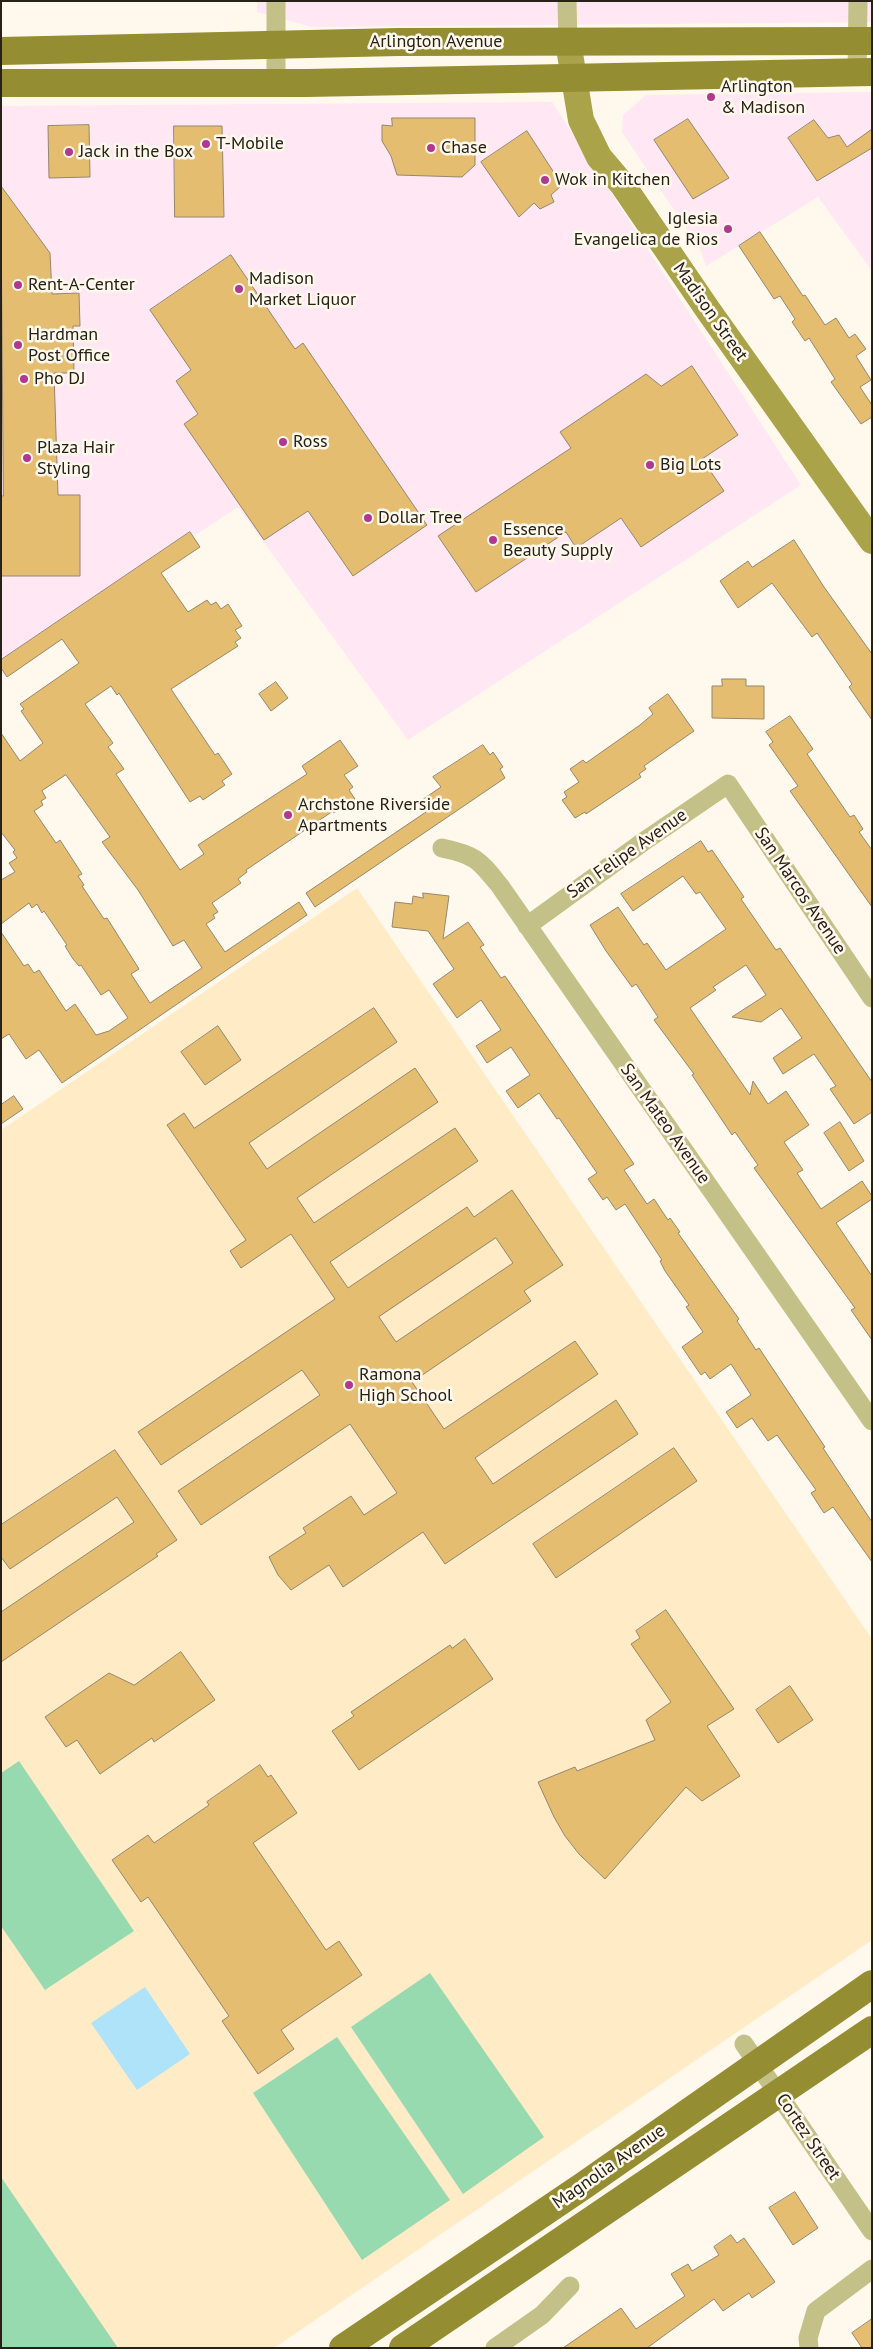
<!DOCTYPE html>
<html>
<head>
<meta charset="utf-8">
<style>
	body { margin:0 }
	#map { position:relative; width:873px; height:2349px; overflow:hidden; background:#fff8ed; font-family:"PT Sans",sans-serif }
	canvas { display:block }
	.frame { position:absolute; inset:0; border:2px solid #272117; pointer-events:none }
</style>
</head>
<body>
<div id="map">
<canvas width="873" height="2349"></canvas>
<div class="frame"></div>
</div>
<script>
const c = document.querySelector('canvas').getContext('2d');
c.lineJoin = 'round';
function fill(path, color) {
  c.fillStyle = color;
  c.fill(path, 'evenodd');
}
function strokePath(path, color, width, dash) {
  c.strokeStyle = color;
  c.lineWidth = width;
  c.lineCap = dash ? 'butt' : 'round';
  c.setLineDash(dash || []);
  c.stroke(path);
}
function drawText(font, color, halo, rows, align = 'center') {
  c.font = font + ' "PT Sans",sans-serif';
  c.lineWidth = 5;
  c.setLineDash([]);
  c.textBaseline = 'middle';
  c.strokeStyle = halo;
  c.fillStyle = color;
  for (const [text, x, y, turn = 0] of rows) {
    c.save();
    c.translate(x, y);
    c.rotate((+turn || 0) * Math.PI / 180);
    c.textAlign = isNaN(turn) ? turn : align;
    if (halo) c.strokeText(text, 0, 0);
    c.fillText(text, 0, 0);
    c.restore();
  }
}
const commercial = new Path2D(`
	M257,1h615v21l-560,5 -55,-15z
	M872,92v179l-54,-74 -112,69 -6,-17 -78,-117 1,-17 23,-20z
	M552,102l249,383 -393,255 -170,-233 -237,157v-558z`);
const built = new Path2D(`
	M357,888l515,751v301l-598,408h-273v-1218z`);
const green = new Path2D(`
	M19,1761l115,170 -89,59 -44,-64v-153z
	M430,1973l114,164 -81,57 -112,-167z
	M337,2037l113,163 -88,60 -109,-167z
	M1,2177l117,171h-117z`);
const water = new Path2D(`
	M145,1987l45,67 -53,36 -46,-67z`);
const building = new Path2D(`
	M392,118h83v47l-13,12 -65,-2 -6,-19 -9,-15v-16l10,1z
	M688,119l41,59 -36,21 -39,-59z
	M814,120l14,18 11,-3 8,12 25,-18v19l-55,33 -29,-43z
	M89,125l1,52 -41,1 -1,-52z
	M174,126h48l2,91h-49z
	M527,131l35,54 -11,10 3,7 -14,7 -6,-6 -15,14 -38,-55z
	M1,186l49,67 2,41 27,-1 1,33h-7l1,47h-20l4,122h22v81h-79v-80h2z
	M760,232l43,64 2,-1 20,30 11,-7 13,20 6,-4 11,15 -10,7 15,24 -11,7 12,18v12l-11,7 -30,-42 4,-3 -26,-41 -4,3 -13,-19 3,-3 -15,-23 -6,3 -35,-53z
	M231,255l64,94 8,-6 124,182 -74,51 -45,-65 -44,29 -80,-116 14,-10 -22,-33 15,-11 -41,-60z
	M692,366l46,69 -36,24 22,32 -83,56 -20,-29 -45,30 -10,-16 -90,60 -38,-56 133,-88 -11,-16 86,-58 15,12z
	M190,532l10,15 -39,26 27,39 19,-12 4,5 5,-3 5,7 7,-5 14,22 -7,4 6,8 -6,4 3,4 -67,43 44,66 3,-2 14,21 -10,7 3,4 -22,15 -3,-4 -10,6 -71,-109 -2,2 -6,-9 -26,18 28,39 -5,4 16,22 -8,5 64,96 24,-16 -6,-9 109,-71 -5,-8 38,-26 18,26 -14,9 9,12 -4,3 6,9 -21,14 -1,-2 -87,59 1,2 -9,7 3,4 -29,20 6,9 -5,3 2,3 -9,6 19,28 74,-50 8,13 -245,168 -23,-33 -13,9 -17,-25 -8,5v-107l23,34 4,-2 6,9 5,-3 27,41 9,-7 21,31 13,-4 19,-13 -19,-28 -8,5 -20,-30 -2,1 -6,-7 -8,-13 2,-1 -23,-34 -2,2 -5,-9 -5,4 -3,-5 -28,21v-44l14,-8 -6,-9 8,-5 -4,-6 2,-2 -14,-18v-99l19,28 23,-18 -22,-32 3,-2 -4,-5 59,-41 -17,-24 -55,38 -6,-9v-8zM66,775l44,62 -8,5 36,48 35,56 11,-6 18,28 -52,35 -19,-29 8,-5 -32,-51 -3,1 -22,-33 2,-1 -6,-9 4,-2 -22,-34 -4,3 -22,-32 9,-6 -2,-4 5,-3 -4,-7z
	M794,540l30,47 48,67v66l-23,-33 3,-3 -35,-51 -5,4 -40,-54 -34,25 -18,-27 28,-20 4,6z
	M722,679h24v7h18v33l-52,-1v-32h10z
	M276,682l12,16 -17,13 -12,-17z
	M668,694l26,37 -50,35 2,3 -7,5 2,3 -55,37 -1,-2 -10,6 -13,-18 5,-3 -3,-5 15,-10 -9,-13 13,-9 3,3 54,-38 13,-11 -4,-6z
	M790,716l23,33 -6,5 43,63 4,-2 9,14 -4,3 13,18v57l-82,-116 8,-5 -29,-41 4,-3 -7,-10z
	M483,745l7,10 3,-3 10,15 -3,2 5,9 -190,129 -9,-14 120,-81 -7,-10 22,-15 -8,-10z
	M701,841l7,11 4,-2 32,47 -3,2 35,51 4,-2 92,134v30l-18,12 -24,-35 6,-3 -22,-32 -31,20 -10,-16 29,-20 -21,-30 -20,14 -29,-5 34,-22 -20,-30 -33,22 3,3 -26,18 60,87 3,-14 15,23 18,-13 23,34 -25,17 19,28 -6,3 24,36 41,-28 10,15v3l-36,24 36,53v64l-21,-30 4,-2 -101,-140 4,-3 -23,-33 -3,3 -40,-60 2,-1 -40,-54 4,-3 -22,-33 -4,3 -26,-36 -16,-26 28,-18 26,38 3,-2 19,27 60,-41 -26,-37 -4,2 -13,-18 -50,35 -12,-17z
	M423,893l26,3 -6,43 25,-17 16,23 -4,2 21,31 4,-2 129,188 -10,6 23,34 7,-5 14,21 2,-2 10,14 -2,1 61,86 -2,2 19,29 3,-2 66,99 -2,1 49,74v40l-39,-55 -9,6 -13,-20 5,-3 -39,-55 -9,6 -16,-23 -15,10 -11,-16 25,-17 -20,-31 -21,15 -5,-7 -4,3 -19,-28 21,-15 -17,-25 3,-2 -24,-34 -5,-10 2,-1 -37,-56 -9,6 -9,-13 -4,3 -15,-21 9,-6 -38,-55 -2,1 -18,-26 -21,15 -12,-17 24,-16 -19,-28 -24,16 -11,-17 25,-16 -20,-30 -24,18 -24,-34 21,-15 -26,-38 -36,-4 3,-25 17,2 1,-8 10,2z
	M374,1008l23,34 -148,101 18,26 148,-101 23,34 -141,96 17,25 141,-95 23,33 -148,101 18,26 119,-81 7,10 38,-27 51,75 -39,26 7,10 -119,81 32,47 131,-88 23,33 -123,84 18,26 123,-84 22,34 -193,130 -22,-32 -80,55 -14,-22 -38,25 -13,-15 -9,-18 37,-24 -3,-5 48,-32 13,19 33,-22 -47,-69 -149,101 -23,-34 142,-96 -18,-25 -141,95 -23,-33 197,-133 -44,-65 -50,34 -11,-17 16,-11 -79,-115 17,-12 10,15zM496,1238l17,25 -117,79 -17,-25z
	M218,1026l23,34 -36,25 -24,-33z
	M14,1096l9,13 -22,15v-19z
	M840,1122l24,39 -15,10 -25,-38z
	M674,1448l23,33 -141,97 -23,-34z
	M115,1450l62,90 -21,14 2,2 -157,106v-50l133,-90 -17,-25 -107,72 -9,-12v-32z
	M666,1610l68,99 -27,17 33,50 -38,25 -16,-14 -81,92 -26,-25 -14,-18 -11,-19 -16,-35 37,-15 2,4 78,-31 -9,-20 25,-18 -40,-58 9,-6 -4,-7z
	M465,1639l28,40 -134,91 -27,-39 22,-15 -3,-4 99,-67 2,3z
	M181,1652l34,48 -61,42 -2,-4 -52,36 -23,-34 -11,7 -21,-30 64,-44 25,12z
	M790,1686l23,34 -35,23 -22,-33z
	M260,1765l8,12 3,-2 26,38 -44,30 73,107 13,-9 23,34 -81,55 13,19 -36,25 -36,-53 7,-5 -81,-119 -7,5 -29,-42 36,-25 6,8 55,-38 -2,-3z
	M795,2192l23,36 -25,17 -24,-37z
	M731,2235l6,8 7,-5 31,44 -23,16 -3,-5 -26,18 -9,-12 -67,49h-84l58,-40 15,21 49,-33 -14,-22 17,-10 4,7 27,-16 -5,-8z
	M872,2319v29h-10l-10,-15z`);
const minor = new Path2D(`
	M567,1l1,41
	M857,73l1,-72
	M276,83v-82
	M442,848c34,7 37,12 58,38l372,535
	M527,926l116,-84 85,-58 144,214
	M744,2044l128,187
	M495,2348l47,-33 28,-29
	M809,2348l-1,-10 8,-27 56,-42`);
const secondary = new Path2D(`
	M568,42l13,78 18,37 23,27 86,126 164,231`);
const primary = new Path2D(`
	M1,51l397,-9 474,-1
	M1,83h306l565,-11
	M343,2348l240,-162 289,-202
	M403,2348l469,-318`);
const markers = [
	[711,97,5,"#b0398e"],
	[206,144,5,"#b0398e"],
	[431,148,5,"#b0398e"],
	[69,152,5,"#b0398e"],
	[545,180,5,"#b0398e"],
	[728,229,5,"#b0398e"],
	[18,285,5,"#b0398e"],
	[239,289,5,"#b0398e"],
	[18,345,5,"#b0398e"],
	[24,379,5,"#b0398e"],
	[283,442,5,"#b0398e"],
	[27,458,5,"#b0398e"],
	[650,465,5,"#b0398e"],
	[368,518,5,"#b0398e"],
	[493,540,5,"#b0398e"],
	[288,815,5,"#b0398e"],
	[349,1385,5,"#b0398e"]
];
const streetNames = [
	["Arlington Avenue",436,42],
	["Madison Street",710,312,55],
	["San Felipe Avenue",627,854,-35],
	["San Marcos Avenue",800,891,56],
	["San Mateo Avenue",665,1124,55],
	["Cortez Street",808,2137,56],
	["Magnolia Avenue",609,2167,-35]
];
const poiNames = [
	["Arlington",721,87],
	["& Madison",721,108],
	["T-Mobile",216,144],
	["Chase",441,148],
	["Jack in the Box",79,152],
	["Wok in Kitchen",555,180],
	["Iglesia",718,219,"right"],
	["Evangelica de Rios",718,240,"right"],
	["Madison",249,279],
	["Market Liquor",249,300],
	["Rent-A-Center",28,285],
	["Hardman",28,335],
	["Post Office",28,356],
	["Pho DJ",34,379],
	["Ross",293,442],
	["Plaza Hair",37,448],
	["Styling",37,469],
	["Big Lots",660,465],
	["Dollar Tree",378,518],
	["Essence",503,530],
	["Beauty Supply",503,551],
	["Archstone Riverside",298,805],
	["Apartments",298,826],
	["Ramona",359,1375],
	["High School",359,1396]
];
fill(commercial, '#ffe7f3');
fill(built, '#ffebc6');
fill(green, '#97daaf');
fill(water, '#aee3fa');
fill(building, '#e5bd71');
strokePath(building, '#96876c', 1);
strokePath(minor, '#c3c088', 19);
strokePath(secondary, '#aaa349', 26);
strokePath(primary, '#948d32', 28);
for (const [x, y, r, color] of markers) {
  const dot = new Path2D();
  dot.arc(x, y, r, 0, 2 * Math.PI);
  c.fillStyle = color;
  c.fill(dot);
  strokePath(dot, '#fff8ed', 2);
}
drawText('18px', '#272117', '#fff8ed', streetNames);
drawText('18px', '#272117', '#fff8ed', poiNames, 'left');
</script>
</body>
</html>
